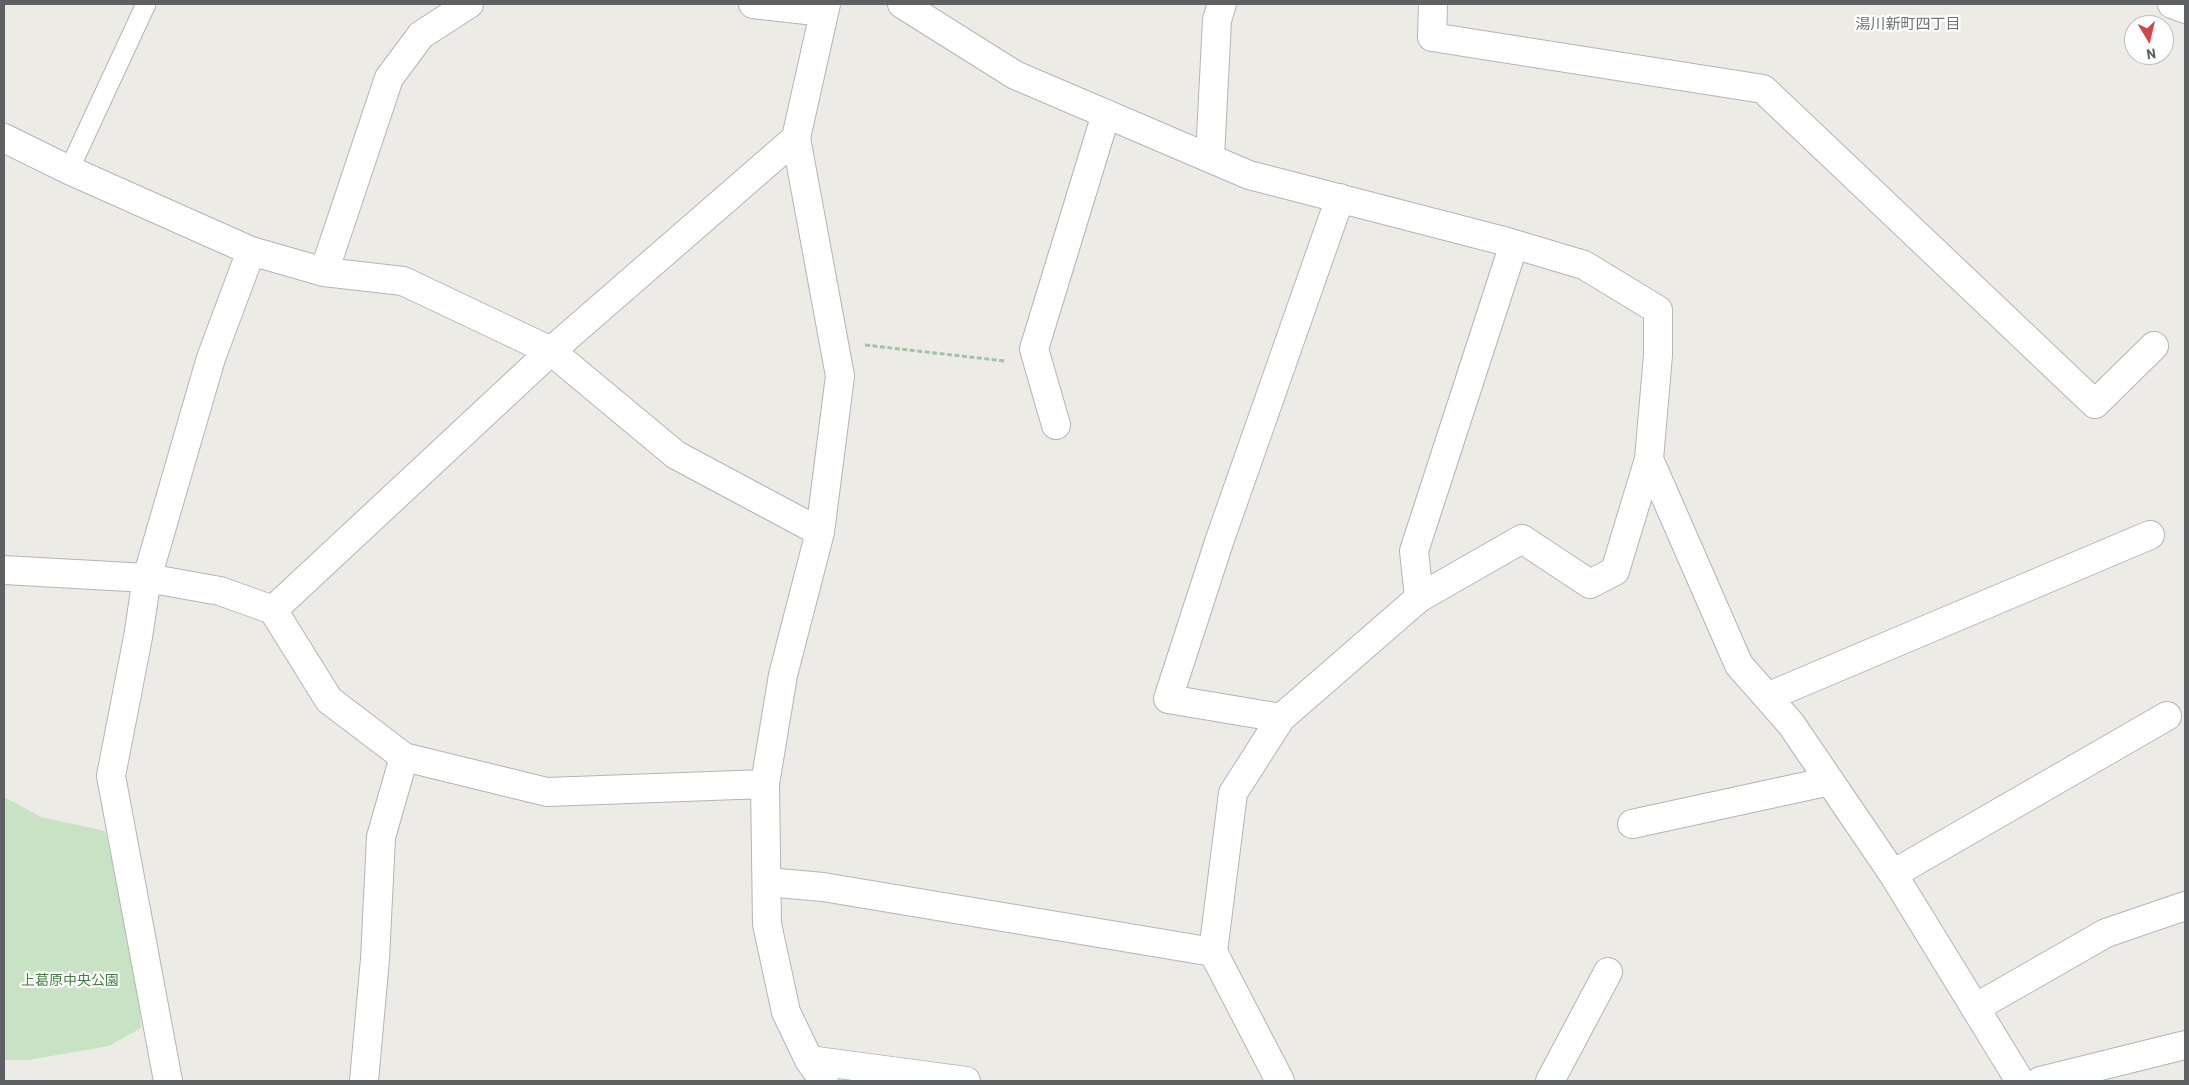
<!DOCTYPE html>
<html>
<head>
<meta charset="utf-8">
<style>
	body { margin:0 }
	#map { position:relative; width:2189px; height:1085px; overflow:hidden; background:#edebe5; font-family:Barlow,sans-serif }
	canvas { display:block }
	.frame { position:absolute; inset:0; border:5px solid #5d6164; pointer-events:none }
	.north { position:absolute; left:2124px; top:15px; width:50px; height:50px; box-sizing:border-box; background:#fff; border:1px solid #bec0c1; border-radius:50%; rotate:171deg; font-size:14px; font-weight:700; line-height:20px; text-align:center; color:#5d6164 }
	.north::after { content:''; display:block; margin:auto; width:18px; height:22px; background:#d64348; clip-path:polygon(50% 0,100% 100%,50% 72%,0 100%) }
</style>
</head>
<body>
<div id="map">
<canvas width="2189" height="1085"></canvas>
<div class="frame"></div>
<div class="north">N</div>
</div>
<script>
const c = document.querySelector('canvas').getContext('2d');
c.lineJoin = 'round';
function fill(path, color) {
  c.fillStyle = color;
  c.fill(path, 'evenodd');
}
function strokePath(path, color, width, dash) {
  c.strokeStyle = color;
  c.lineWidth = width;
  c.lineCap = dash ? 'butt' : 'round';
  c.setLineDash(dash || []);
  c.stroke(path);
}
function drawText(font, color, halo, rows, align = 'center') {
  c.font = font + ' Barlow,"Noto Sans JP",sans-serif';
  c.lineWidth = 4.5;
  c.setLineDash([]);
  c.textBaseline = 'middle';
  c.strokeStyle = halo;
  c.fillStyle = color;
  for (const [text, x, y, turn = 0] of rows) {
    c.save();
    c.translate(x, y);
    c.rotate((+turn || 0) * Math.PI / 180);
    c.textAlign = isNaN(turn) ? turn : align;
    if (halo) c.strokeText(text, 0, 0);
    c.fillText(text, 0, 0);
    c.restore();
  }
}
const green = new Path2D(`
	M4,797l37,20 64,14 32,135 4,62 -32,18 -81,14h-24z`);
const path = new Path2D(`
	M865,345l140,16`);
const lane = new Path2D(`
	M69,170l77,-166`);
const street = new Path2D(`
	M753,4l71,8
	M902,4l113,71 234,100 251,65 84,25 74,45v45l-9,104 -34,112 -25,13 -68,-45 -103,59 -138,120 -48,75 -20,159 67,129
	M1433,4l-1,33 331,52 332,315 59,-58
	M2172,4l13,5
	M4,138l65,32 182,81 73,21 79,9 148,70 125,104 144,77
	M1210,157l7,-137 5,-16
	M324,272l65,-194 32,-43 48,-31
	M1056,425l-22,-76 72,-235
	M1649,459l90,206 52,59 102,150 127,207
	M4,570l143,8 73,13 53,19 56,90 75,57 143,35 218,-8
	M1419,598l-5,-47 100,-307
	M273,610l278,-259 245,-213
	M1767,697l383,-162
	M1281,718l-113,-19 51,-157 121,-344
	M1632,824l198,-43
	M1893,874l274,-158
	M767,882l56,5 390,65
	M1975,1008l131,-75 79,-27
	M809,1060l157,21
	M168,1081l-57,-305 27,-139 9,-59 64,-220 40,-107
	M364,1081l11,-122 6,-122 23,-80
	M824,1081l-15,-21 -23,-48 -19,-88 -2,-140 18,-109 37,-143 20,-156 -44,-238 30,-134
	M1550,1081l58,-109
	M2040,1081l145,-36`);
const parkNames = [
	["上葛原中央公園",70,980]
];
const neighbourhoodNames = [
	["湯川新町四丁目",1908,24]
];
fill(green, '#c8e2c4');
strokePath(lane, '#b2b5b8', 21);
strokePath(street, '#b2b5b8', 30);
strokePath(path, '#a0c4a6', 3, [5, 2.5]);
strokePath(lane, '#fff', 19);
strokePath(street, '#fff', 28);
drawText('14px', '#43803f', '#fff', parkNames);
drawText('15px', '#6e7376', '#fff', neighbourhoodNames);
</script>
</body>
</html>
